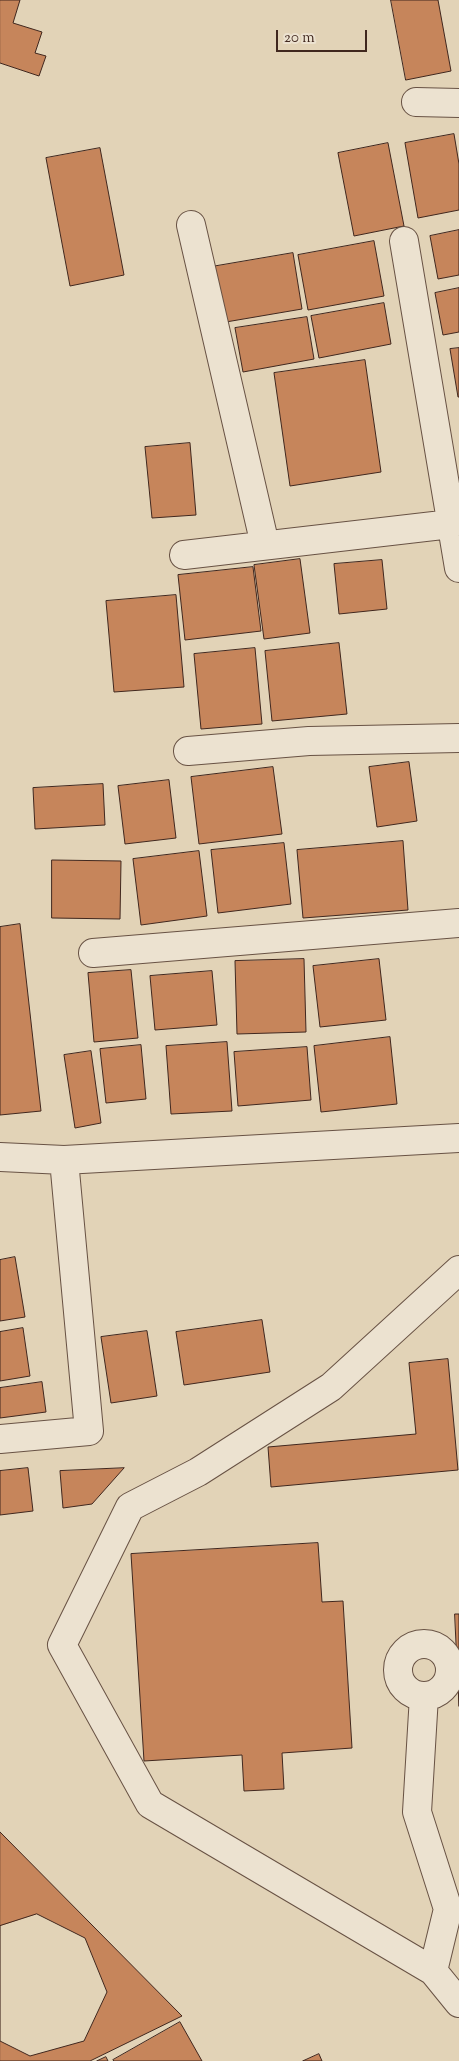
<!DOCTYPE html>
<html>
<head>
<meta charset="utf-8">
<style>
	body { margin:0 }
	#map { position:relative; width:459px; height:2061px; overflow:hidden; background:#e2d3b7; font-family:"Sorts Mill Goudy",serif }
	canvas { display:block }
	.scale { position:absolute; left:276px; top:30px; width:91px; height:22px; box-sizing:border-box; border:2px solid #40271e; border-top:0; padding-left:6px; font-size:15px; line-height:18px; white-space:nowrap; color:#40271e; -webkit-text-stroke:4px #ece2d0; paint-order:stroke }
</style>
</head>
<body>
<div id="map">
<canvas width="459" height="2061"></canvas>
<div class="scale">20 m</div>
</div>
<script>
const c = document.querySelector('canvas').getContext('2d');
c.lineJoin = 'round';
function fill(path, color) {
  c.fillStyle = color;
  c.fill(path, 'evenodd');
}
function strokePath(path, color, width, dash) {
  c.strokeStyle = color;
  c.lineWidth = width;
  c.lineCap = dash ? 'butt' : 'round';
  c.setLineDash(dash || []);
  c.stroke(path);
}
const building = new Path2D(`
	M0,0h20l-7,23 29,9 -7,21 11,3 -7,20 -39,-13z
	M391,0h47l13,71 -45,9z
	M454,134l5,30v46l-41,8 -13,-75z
	M388,143l16,83 -50,10 -16,-83z
	M100,148l24,127 -54,11 -24,-128z
	M459,230v45l-21,4 -8,-43z
	M374,241l10,55 -76,14 -10,-55z
	M293,253l9,56 -82,14 -9,-56z
	M459,288v44l-16,3 -8,-42z
	M384,303l7,41 -72,14 -8,-42z
	M307,317l7,42 -71,13 -8,-44z
	M459,348v49h-1l-8,-48z
	M365,360l16,112 -91,14 -16,-113z
	M190,443l6,72 -44,3 -7,-71z
	M300,559l10,74 -46,6 -10,-74z
	M382,560l5,49 -48,5 -5,-50z
	M253,567l8,64 -76,9 -7,-65z
	M176,595l8,92 -70,5 -8,-91z
	M339,643l8,71 -75,7 -7,-70z
	M255,648l7,76 -61,5 -7,-75z
	M409,762l8,59 -40,6 -8,-60z
	M273,767l9,67 -83,10 -8,-67z
	M169,780l7,58 -51,6 -7,-58z
	M103,784l2,41 -70,4 -2,-41z
	M403,841l5,69 -105,8 -6,-68z
	M284,843l7,61 -73,9 -7,-63z
	M199,851l8,65 -66,9 -8,-66z
	M52,860l69,1 -1,58 -68,-1z
	M20,924l21,187 -41,4v-188z
	M304,959l2,73 -69,2 -2,-73z
	M379,959l7,61 -66,7 -7,-61z
	M131,970l7,68 -44,4 -6,-69z
	M212,971l5,54 -62,5 -5,-54z
	M390,1037l7,67 -76,8 -7,-66z
	M227,1042l5,69 -61,3 -5,-68z
	M141,1045l5,54 -40,4 -6,-54z
	M307,1047l4,53 -73,6 -4,-54z
	M91,1051l10,72 -26,5 -11,-73z
	M15,1257l10,60 -25,4v-61z
	M262,1320l8,52 -86,13 -8,-53z
	M23,1328l7,48 -30,5v-49z
	M147,1331l10,65 -46,7 -10,-66z
	M448,1359l10,111 -187,17 -3,-40 148,-13 -7,-71z
	M42,1382l4,30 -46,6v-30z
	M28,1468l5,43 -33,4v-44z
	M124,1468l-32,36 -29,4 -3,-37z
	M318,1543l4,59 21,-1 9,147 -70,5 2,36 -40,2 -2,-36 -98,6 -13,-207z
	M455,1614h4v92z
	M0,1832l182,184 -92,45h-90z
	M37,1914l48,24 22,54 -23,49 -54,15 -30,-15v-115z
	M180,2022l22,39h-88l-1,-1z
	M319,2054l3,7h-19z
	M106,2057l2,4h-11z`);
const minor = new Path2D(`
	M416,102l43,1
	M191,225l74,320
	M404,241l55,327
	M184,555l267,-31
	M188,751l121,-10 150,-3
	M93,953l366,-30
	M0,1157l64,3 395,-22
	M459,1270l-128,117 -133,85 -68,35 -68,138 88,159 283,167 26,32
	M0,1439l89,-8 -25,-271
	M398 1670a26 26 0 1 1 52 0a26 26 0 1 1-52 0Z
	M424,1696l-7,116 31,97 -15,62`);
fill(building, '#c6855b');
strokePath(building, '#40271e', 1);
strokePath(minor, '#685244', 30);
strokePath(minor, '#ece2d0', 28);
</script>
</body>
</html>
